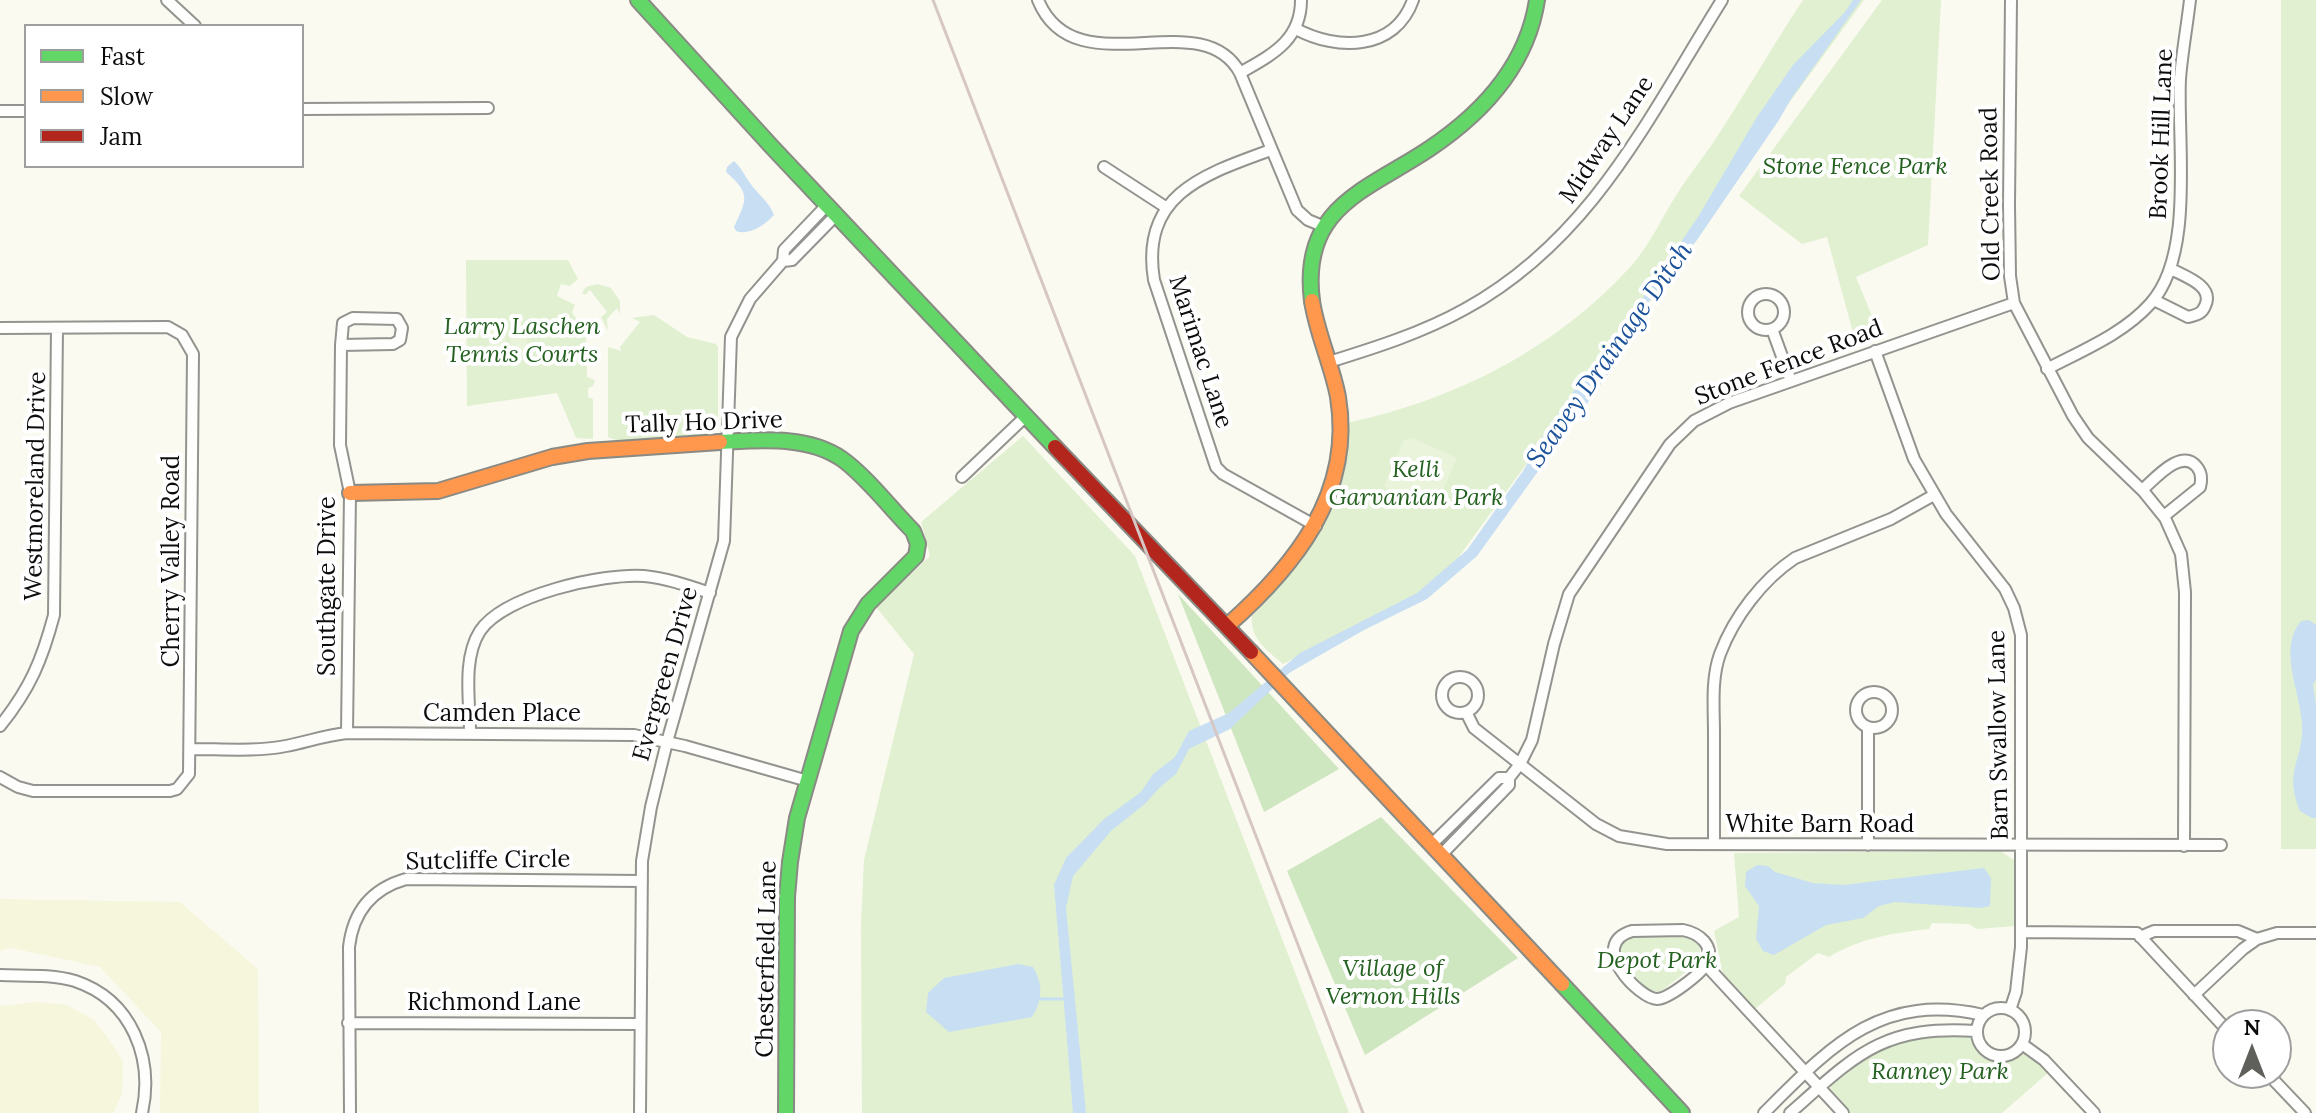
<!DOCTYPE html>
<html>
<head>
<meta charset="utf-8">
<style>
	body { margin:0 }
	#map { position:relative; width:2316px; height:1113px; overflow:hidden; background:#fafaf0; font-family:Lora,serif }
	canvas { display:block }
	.legend { position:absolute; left:24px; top:24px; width:280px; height:144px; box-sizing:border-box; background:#fff; border:2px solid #9e9e9e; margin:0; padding:10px 14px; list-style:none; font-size:24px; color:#0c0c0c }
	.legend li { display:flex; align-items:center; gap:16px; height:40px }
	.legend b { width:40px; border:2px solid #9e9e9e }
	.north { position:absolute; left:2212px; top:1009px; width:80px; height:80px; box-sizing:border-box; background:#fff; border:2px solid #9e9e9e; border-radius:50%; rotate:0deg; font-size:22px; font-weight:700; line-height:32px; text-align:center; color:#0c0c0c }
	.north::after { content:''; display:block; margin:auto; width:28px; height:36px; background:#5f5f5c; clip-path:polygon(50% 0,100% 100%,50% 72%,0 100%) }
</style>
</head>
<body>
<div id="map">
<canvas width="2316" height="1113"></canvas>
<ul class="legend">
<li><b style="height:10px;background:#63d668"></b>Fast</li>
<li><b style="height:10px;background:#ff974d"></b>Slow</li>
<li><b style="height:10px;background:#b3261e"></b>Jam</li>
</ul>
<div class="north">N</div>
</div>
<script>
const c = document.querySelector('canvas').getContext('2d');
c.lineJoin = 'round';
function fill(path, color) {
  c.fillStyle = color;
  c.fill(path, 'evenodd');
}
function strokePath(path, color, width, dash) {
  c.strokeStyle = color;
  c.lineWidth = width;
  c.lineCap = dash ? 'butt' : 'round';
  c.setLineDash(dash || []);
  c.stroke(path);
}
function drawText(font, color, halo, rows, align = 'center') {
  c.font = font + ' Lora,serif';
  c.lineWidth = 8;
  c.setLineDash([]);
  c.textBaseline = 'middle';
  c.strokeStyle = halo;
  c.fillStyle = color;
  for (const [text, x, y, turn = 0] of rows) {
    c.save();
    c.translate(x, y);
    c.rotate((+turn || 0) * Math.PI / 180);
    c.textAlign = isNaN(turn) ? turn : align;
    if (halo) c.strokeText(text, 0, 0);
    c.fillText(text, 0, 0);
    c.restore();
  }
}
const farmland = new Path2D(`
	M0,899l180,3 78,67 1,144h-99l1,-81 -61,-65 -89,-19 -11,3z
	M37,1002l30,3 27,15 12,15 17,26 -1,34 -9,18h-113v-107z`);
const green = new Path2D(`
	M1803,0h61l-409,562 -37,32 -135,70c-15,-13 -34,-26 -31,-48l49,-54 17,-30 17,-36 10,-42 2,-31c108,-23 209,-74 284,-157 19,-21 30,-47 46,-72 14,-22 31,-42 45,-65 28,-43 53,-87 81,-129z
	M1882,0h59l-13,245 -72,32 25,61 -24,9 -30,-110 -25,7 -63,-48z
	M2281,0h35v849h-35z
	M466,260h102l10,19 -8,7 -9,-2 -4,12 18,9 -3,7 14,23 1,42 8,3 -2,6 -5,2v9l5,2v40l-17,-1 -19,-45 -90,13z
	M598,284l13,4 9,13v13l-3,-6 -10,11 1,12 -7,-14 6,-5 -17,-22 -5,5 -3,-2 4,-6z
	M654,315l33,22 29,7 2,3v77l-1,6 -8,7c-22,1 -85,9 -101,0v-90l13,4 -1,-4 20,-25 -8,-4z
	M1023,436l112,120 214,557h-487l-1,-189 3,-64 50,-206 -38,-47 54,-51 -9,-34z
	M2000,851l14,9 1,66 -38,3 -8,-5 -37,-1 -3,6c-36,4 -69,9 -100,28l-11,-4 -32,24 -1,7 -30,25 -32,-34 -9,-44 25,-14 -5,-64z
	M1682,933l15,7 4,15 -4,8 -37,29c-20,-1 -41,-26 -43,-46l7,-10z
	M1920,1033l48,2c12,10 18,28 38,24 6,-1 12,-7 18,-8l9,3 16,18 -47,41h-152c-6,-6 -19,-15 -19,-24 -1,-25 70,-48 89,-56z`);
const forest = new Path2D(`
	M1178,594l161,175 -75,43z
	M1381,817l137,141 -153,97 -78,-184z`);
const pitch = new Path2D(`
	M489,325h17l-1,35h-16z
	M511,325h16v35h-17z
	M1412,438l45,20 -22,51 -51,-23 19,-45z`);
const water = new Path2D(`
	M1853,0h8l-70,99 -12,21 -82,120 -55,71 -3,12 -30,50 -132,183 -50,43 -63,31 -75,43 -59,56 -41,20 -13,25 -17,14 -13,15 -35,28 -38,45 -7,32 20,205h-13l-19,-228 12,-27 38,-39 37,-27 12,-18 22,-17 14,-26 40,-18 71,-60 117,-60 50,-43 56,-79 20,-35 44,-64 42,-54 69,-101 59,-100 36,-52 52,-53z
	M734,161c8,7 10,14 16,22 8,12 19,18 24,32 -9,10 -25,21 -38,16l-2,-4c13,-28 17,-33 -8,-55l1,-5z
	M2309,620l7,5v54l-3,6 3,19v114h-4l-12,-7c-17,-42 4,-50 2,-86 -1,-32 -25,-76 -1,-104z
	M1757,865l11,1 7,6 38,11 30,2 141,-17 7,10 -1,28 -10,2 -85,-6 -16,4 -16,12 -37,7 -52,30 -11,-4 -7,-12 3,-33 -14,-20 1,-14z
	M1018,964l15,3c10,17 10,33 -1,50l-83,15 -23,-20 2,-19 16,-15z`);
const stream = new Path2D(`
	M1040,999h24`);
const street = new Path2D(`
	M167,0l28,26
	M1038,0c37,90 163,1 202,73l57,137 11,10 17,7
	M2011,0l-2,205 1,71 4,27 59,113 15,22 56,54 21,26 16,36 4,38 -1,254
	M1296,29c41,22 99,22 117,-29
	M1240,73c31,-18 61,-32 61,-73
	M302,109l186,-1
	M0,111h26
	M1271,150c-66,24 -131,44 -117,130l62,187 7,7 93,52
	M1104,167l63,41
	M827,205l-43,45 -1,11 9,-1 44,-45
	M1748 312a18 18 0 1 1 36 0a18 18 0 1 1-36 0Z
	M2154,300l34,17c8,-2 14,-3 17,-11 10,-20 -21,-30 -34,-37
	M353,318l44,1 5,9 -2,12 -7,4 -52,1 2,-22z
	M0,328l168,-1 14,8 11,19 -4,420 -12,15 -7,2h-137l-15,-4 -18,-10
	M1772,329l19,52
	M341,345l-1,100 10,48 -3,240
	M1875,351l39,108 32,55 59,75 9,19 7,27v312l-5,45 -6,18
	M1329,362c45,-14 93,-29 136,-53 127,-70 183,-191 257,-309
	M2047,369c36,-19 76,-35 103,-65 45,-48 27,-162 30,-225 2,-26 7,-53 10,-79
	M962,477l64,-61
	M2142,490c12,-10 39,-43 55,-23 5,6 5,12 3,20l-36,29
	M1442 695a18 18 0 1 1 36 0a18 18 0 1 1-36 0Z
	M1856 710a18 18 0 1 1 36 0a18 18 0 1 1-36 0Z
	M1466,712l8,16 122,96 23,12 48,8 554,1
	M0,726c30,-37 42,-66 54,-111l3,-287
	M470,733c0,-31 -8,-74 10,-102 24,-36 123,-58 164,-55 22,2 45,10 66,17
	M191,749c31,0 64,3 95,-3 21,-4 40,-11 61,-13l287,2 51,11 123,35
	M1509,778l11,-14 12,-24 22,-96 15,-50 101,-150 24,-23 35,-18 285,-100
	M1714,844c0,-37 0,-74 0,-111 0,-25 -3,-54 6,-79 14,-37 42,-74 75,-96l96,-39 43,-24
	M1431,845l68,-67h10v7l-68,70
	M1868,845v-118
	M1683,930c15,3 33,15 23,34 -5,10 -38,35 -49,35 -17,0 -71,-54 -25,-68z
	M2021,932l116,1 91,98
	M2140,937l14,-6h84l19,8 20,-6h39
	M1706,965l137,148
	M0,975c24,1 51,-1 75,6 57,19 79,77 67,132
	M2194,995l49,-46 14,-10
	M1977 1032a24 24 0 1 1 48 0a24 24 0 1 1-48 0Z
	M348,1023l292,1
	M2022,1044l22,16 50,53
	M2267,1073l38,40
	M350,1113l-1,-166c4,-35 22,-58 57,-68l236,2
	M640,1113l2,-252 9,-54 16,-65 57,-201 7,-204 19,-38 33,-38
	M1764,1113c67,-67 116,-121 219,-98
	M1790,1113c66,-58 92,-88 186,-82`);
const fast = new Path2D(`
	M638,0l134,147 283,300
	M1312,301c-12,-94 54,-110 117,-152 54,-36 98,-83 108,-149
	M720,442c39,-2 88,-7 122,17 24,17 50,51 71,72l5,13 -2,12 -48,48 -17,27 -54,187 -7,44 -3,35 -1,216
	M1562,984l120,129`);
const slow = new Path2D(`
	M350,493l88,-2 114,-34 36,-6 132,-9
	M1227,626c67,-59 127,-132 111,-229 -6,-32 -21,-63 -26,-96
	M1251,652l311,332`);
const jam = new Path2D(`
	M1055,447l196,205`);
const rail = new Path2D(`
	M933,0l430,1113`);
const streetNames = [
	["Brook Hill Lane",2162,134,-88],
	["Midway Lane",1607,140,-56],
	["Old Creek Road",1991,194,-91],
	["Marimac Lane",1200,352,72],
	["Stone Fence Road",1789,363,-21],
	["Tally Ho Drive",704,423,-2],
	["Westmoreland Drive",36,486,-89],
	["Cherry Valley Road",172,561,-90],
	["Southgate Drive",328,586,-90],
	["Evergreen Drive",666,674,-74],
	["Camden Place",502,714],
	["Barn Swallow Lane",1999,735,-91],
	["White Barn Road",1820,825],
	["Sutcliffe Circle",488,861,-1],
	["Chesterfield Lane",767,959,-89],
	["Richmond Lane",494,1003]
];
const parkNames = [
	["Stone Fence Park",1855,167],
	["Larry Laschen",522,327],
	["Tennis Courts",522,355],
	["Kelli",1416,470],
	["Garvanian Park",1416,498],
	["Depot Park",1657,961],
	["Village of",1393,969],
	["Vernon Hills",1393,997],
	["Ranney Park",1940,1072]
];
const waterNames = [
	["Seavey Drainage Ditch",1610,355,-55]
];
fill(farmland, '#f6f6dd');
fill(green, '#e0f0d1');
fill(forest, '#cfe7c0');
fill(pitch, '#eaf4db');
fill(water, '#c8dff3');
strokePath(stream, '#c8dff3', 3);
strokePath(street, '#93938f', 14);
strokePath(fast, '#8a8a85', 18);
strokePath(slow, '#8a8a85', 18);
strokePath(jam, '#8a8a85', 18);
strokePath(street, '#fefefd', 10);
strokePath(fast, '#63d668', 14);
strokePath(slow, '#ff974d', 14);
strokePath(jam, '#b3261e', 14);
strokePath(rail, '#d6c7c4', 3);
drawText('24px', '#0c0c0c', '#fff', streetNames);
drawText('italic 24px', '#256120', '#fff', parkNames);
drawText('italic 26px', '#1b5299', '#fff', waterNames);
</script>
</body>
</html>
